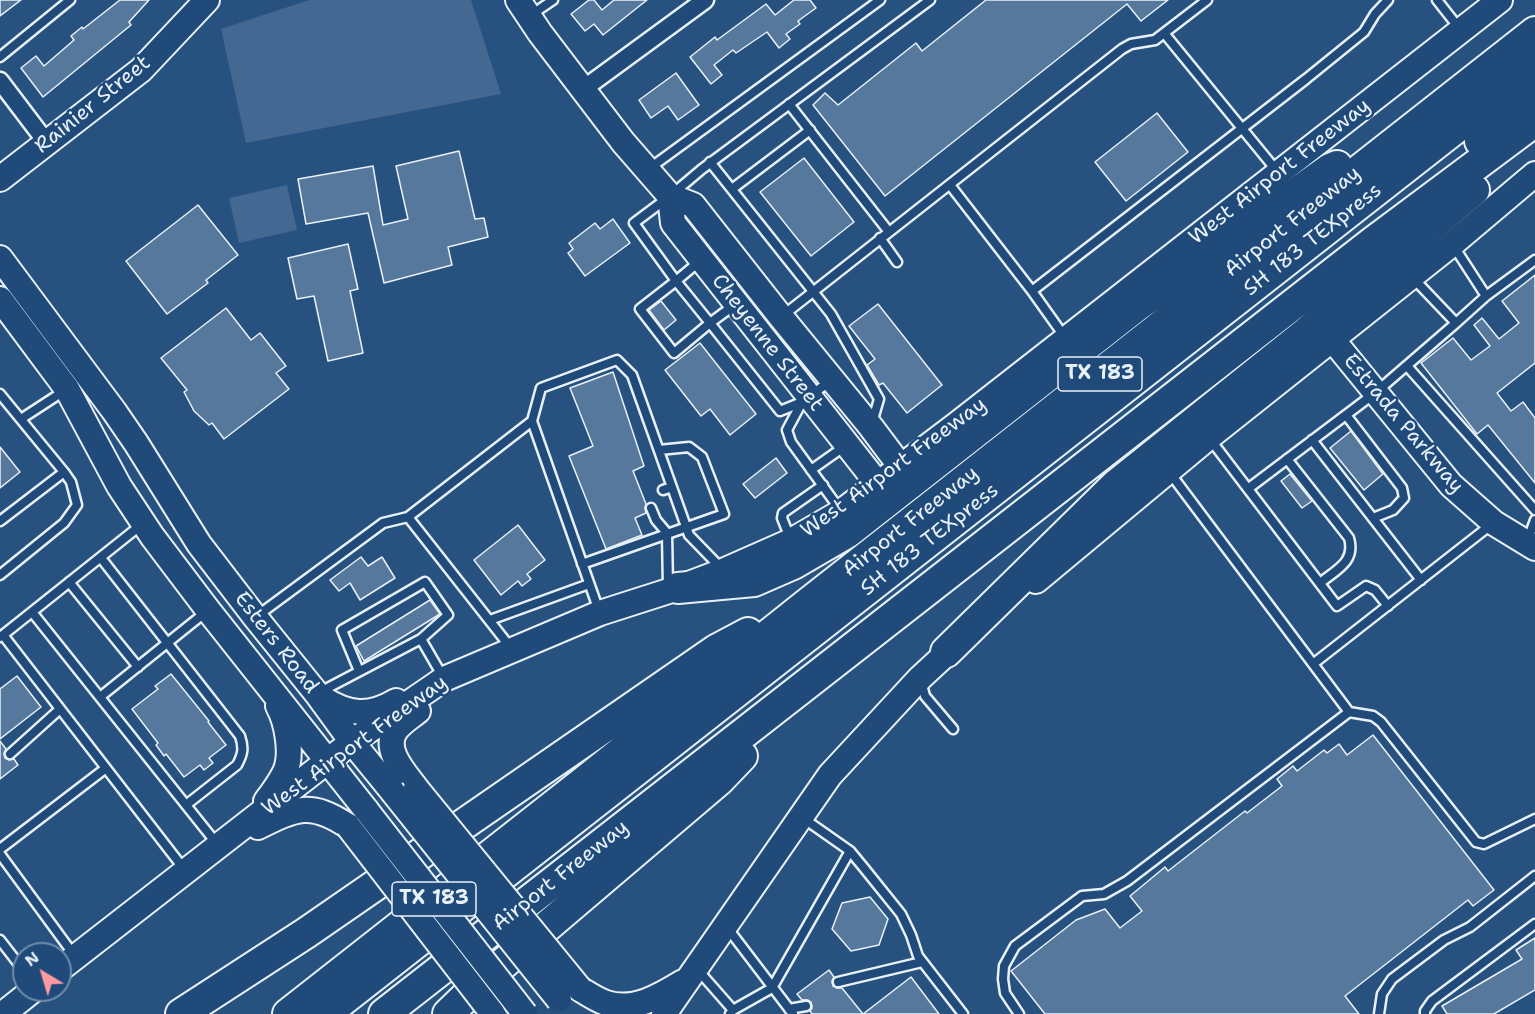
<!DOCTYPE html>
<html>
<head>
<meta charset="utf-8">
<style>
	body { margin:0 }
	#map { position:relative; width:1535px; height:1014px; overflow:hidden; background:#27517f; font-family:"Shantell Sans",sans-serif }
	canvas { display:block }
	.north { position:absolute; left:12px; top:942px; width:60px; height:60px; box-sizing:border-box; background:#1f4a7a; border:2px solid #6f8dac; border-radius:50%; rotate:322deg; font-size:16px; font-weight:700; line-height:24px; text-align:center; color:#e8f1f8 }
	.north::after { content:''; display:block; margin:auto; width:21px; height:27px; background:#ff9aa2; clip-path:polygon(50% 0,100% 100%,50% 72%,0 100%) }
</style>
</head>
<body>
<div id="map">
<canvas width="1535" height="1014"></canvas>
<div class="north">N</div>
</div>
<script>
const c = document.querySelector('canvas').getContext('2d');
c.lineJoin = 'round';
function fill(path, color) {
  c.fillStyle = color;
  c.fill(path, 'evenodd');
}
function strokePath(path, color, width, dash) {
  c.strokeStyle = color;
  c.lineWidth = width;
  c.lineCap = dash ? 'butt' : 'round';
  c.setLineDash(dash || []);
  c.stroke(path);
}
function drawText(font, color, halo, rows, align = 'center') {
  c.font = font + ' "Shantell Sans",sans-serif';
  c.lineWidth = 5;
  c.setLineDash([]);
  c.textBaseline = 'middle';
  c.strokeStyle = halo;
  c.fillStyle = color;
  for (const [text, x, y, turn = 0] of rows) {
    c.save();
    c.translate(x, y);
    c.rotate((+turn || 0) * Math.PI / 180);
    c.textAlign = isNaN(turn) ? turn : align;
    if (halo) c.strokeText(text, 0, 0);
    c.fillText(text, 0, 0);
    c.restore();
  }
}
const green = new Path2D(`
	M309,0h162l30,94 -255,49 -25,-114z
	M287,185l10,45 -58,13 -10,-45z`);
const building = new Path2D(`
	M0,0h21l-21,16z
	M120,0h29l-20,22 2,3 -88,72 -22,-29 15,-12 8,10 30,-26 -3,-4 11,-9 1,2z
	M589,0h5l8,10 12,-10h33l-44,35 -9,-11 -9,7 -14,-17z
	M794,0h16l6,8 -18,13 2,3 -14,10 4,5 -11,9 -12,-16 -31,21 -3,-3 -19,15 8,10 -11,9 -21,-27 25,-20 2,3 49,-36 9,11z
	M986,0h182l-27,21 -14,-17 -242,192 -72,-91 12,-12 13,12 78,-62 6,8z
	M676,73l23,32 -21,15 -10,-14 -17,12 -12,-18z
	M1157,113l31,39 -62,49 -31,-39z
	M459,151l16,68 9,-1 4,19 -40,10 4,18 -68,18 -16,-70 -62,11 -8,-45 75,-13 10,59 25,-6 -12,-53z
	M804,158l50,64 -43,34 -51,-64z
	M198,205l40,50 -32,25 2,3 -41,31 -41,-53z
	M613,219l17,24 -45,33 -17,-23 5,-4 -4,-6 26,-20 5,6z
	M348,244l10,45 -8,2 13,62 -35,8 -14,-65 -17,3 -9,-41z
	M1535,275v88l-38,30 14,18 12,-9 12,16v65l-47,-58 -11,9 -56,-71 32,-25 18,22 19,-14 -16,-21 8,-7 17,21 20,-16 -17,-22z
	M661,301l15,19 -12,10 -15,-20z
	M878,304l64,81 -35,28 -24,-30 -4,2 -12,-20 8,-6 -26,-33z
	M226,308l25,32 9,-7 26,33 -10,7 13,16 -65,50 -12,-16 -3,2 -15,-14 -10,-19 3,-2 -26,-32z
	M700,343l56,71 -26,21 -20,-26 -9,7 -36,-46z
	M613,372l31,94 -11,5 13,33 -1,4 1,5 -11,5 7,17 -36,14 -37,-93 24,-10 -23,-58z
	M1351,431l32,43 -19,16 -34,-42z
	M0,447l20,25 -20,16z
	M776,458l11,15 -32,25 -12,-14z
	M1290,474l22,27 -10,7 -21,-27z
	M518,525l27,35 -18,14 4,5 -9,7 -4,-5 -17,14 -27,-35z
	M361,557l7,9 14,-9 13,21 -35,22 -10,-17 -11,8 -9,-11z
	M430,600l10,14 -76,47 -8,-15z
	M171,674l38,47 -1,1 18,23 -17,13 4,5 -9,7 -4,-5 -16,12 -18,-23 -2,2 -8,-11 2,-2 -26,-34 26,-20 -3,-3z
	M17,676l24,31 -41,32v-50z
	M1373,735l121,155 -21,16 -5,-6 -123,96 14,18h-314l-34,-43 65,-51 29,-11 15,19 22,-17 -12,-15 35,-29 3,4 77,-60 2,2 35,-27 -5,-7 16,-13 4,5 27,-21 3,3 12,-9 8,11z
	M0,741l6,8 -2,4 1,5 4,2 5,-1 4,6 -18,14z
	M870,897l18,22 -9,26 -28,6 -19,-22 10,-26z
	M1535,938v52l-41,24h-47l-5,-8 80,-47 -6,-9z
	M829,970l5,7 -2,4 1,5 4,2h5l21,26h-51l-2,-3 2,-3 -1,-6 -3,-2h-6l-5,-6z
	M911,977l28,37h-76z`);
const lane = new Path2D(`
	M1437,0l22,28
	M531,15l22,-15
	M1164,33l112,137
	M0,57l70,-57
	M789,104l100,128
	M710,162l121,152 48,85 -7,24
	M650,168l230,-168
	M950,185l82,106 32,45
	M732,189l78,-59
	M880,238l17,24
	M1453,245l33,51 49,-36
	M701,260l-25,21 34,42 23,-17
	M1032,291l274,-212 58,-47 11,-18 13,-14
	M781,317l341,-268 9,-5 24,-4 52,-40
	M1456,323l30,-27
	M1407,366l128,144
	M830,381l-28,21 -15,28 4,12 50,69
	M0,394l64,78 7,10 6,23 -13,18 -64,52
	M802,402l-22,9 -70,-88 -36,30 -34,-44 36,-28 -42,-58 36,-27 32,-27 228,-169
	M1346,415l56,73 2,10 -11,12 -20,8
	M21,419l46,-30
	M1210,439l127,167 29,-20 9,4 13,16
	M1312,440l109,140
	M1287,459l62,79c7,24 -13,32 -29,45
	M811,470l34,-24
	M1170,473l179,239 24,4 8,6 95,120 8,2 51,-25
	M1249,488l126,-95 81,-70 -42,-44
	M663,490l9,-3
	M651,508l5,12 11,13 1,55
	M0,521l64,-49
	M790,538l-8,-20 1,-5 40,-28
	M1527,542l8,-22
	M101,558l139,178c4,12 3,18 -3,29l-51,40
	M582,564l142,-50 -22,-57 -13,-10 -30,3
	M69,582l69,85
	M599,611l-67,-190 9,-33 76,-28 15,15 57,160 32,33
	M32,612l185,232
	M257,616l126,-93 25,-6
	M490,620l99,-36
	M3,635l138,-110
	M0,637l3,-2 181,234
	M511,648l-103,-131 124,-96
	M1313,664l179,-140
	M359,671l-17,-41 83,-48 23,33 -27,24
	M921,681l4,15 28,33
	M320,692l101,-53 22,38
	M100,697l107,-86
	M10,754l50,-45
	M803,818l47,33 14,17 37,46 10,21 7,21 45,58
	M0,849l106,-81
	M0,854l74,101
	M726,926l67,88
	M0,940l24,31
	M697,969l36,41
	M838,982l84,-20
	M789,1009l17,-3
	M730,1014l3,-4 39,-22 78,-137
	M1019,1014l-14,-21 -2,-14 1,-13 11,-20 67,-50 22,-2 23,-13 222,-169
	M1379,1014l3,-20 10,-15 52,-39 26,-13 65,-51
	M1425,1014v-3l7,-10 103,-77`);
const street = new Path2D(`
	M0,81l47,62
	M582,90l123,-90`);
const secondary = new Path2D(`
	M518,0l22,33 83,109 47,54 23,9 88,112 90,110 30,40
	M0,179l141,-109 66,-70
	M670,196l3,27 205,261
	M0,258l114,153 22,32 63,101 56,73 62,77 35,48 40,49
	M0,299l67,90 52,97 33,50 56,74 159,201
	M1332,339l119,146 43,38 41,25
	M1036,581l173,-144 243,-193 83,-70
	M322,698c26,17 47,19 74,3
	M416,788c-11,-15 -34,-39 -20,-58 6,-8 15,-13 22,-19
	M266,801c7,-9 14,-19 19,-29 8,-17 2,-50 -7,-66
	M258,827c38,-19 53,-26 90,-1
	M60,969l292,-227 92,-63 156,-66 78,-25 45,-17 68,-30 50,-29 115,-87 544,-425
	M580,989c8,5 17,11 26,14 28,9 54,-7 77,-21
	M3,1014l30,-24
	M664,1014l166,-239 90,-97 40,-37`);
const highway = new Path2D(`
	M1480,141l55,-51
	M678,588l76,-7 39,-17 55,-32 290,-227 192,-136 7,-3
	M946,652l170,-167 190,-152 168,-143
	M181,1014l125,-81 410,-283 32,-17
	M288,1014l293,-230 226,-180 728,-572
	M325,1014l1210,-948
	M384,1014l989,-772 162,-121
	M448,1014l30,-29 241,-205 23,-24`);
const secondaryBridge = new Path2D(`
	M416,788l164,201
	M392,791l167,209
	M367,811l158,203
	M348,826l145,188`);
const shields = [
	[1100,374,84],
	[434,899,84]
];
const shieldNames = [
	["TX 183",1100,374],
	["TX 183",434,899]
];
const streetNames = [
	["Rainier Street",93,105,-39],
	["West Airport Freeway",1280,172,-38],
	["Airport Freeway",1293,222,-38],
	["SH 183 TEXpress",1313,240,-38],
	["Cheyenne Street",767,343,52],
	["Estrada Parkway",1403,424,50],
	["West Airport Freeway",894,468,-36],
	["Airport Freeway",911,522,-38],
	["SH 183 TEXpress",930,540,-38],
	["Esters Road",276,643,52],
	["West Airport Freeway",355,746,-36],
	["Airport Freeway",561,876,-38]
];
fill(green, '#436891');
fill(building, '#57789d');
strokePath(building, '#e8f1f8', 1.5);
strokePath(lane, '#e8f1f8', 13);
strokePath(street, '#e8f1f8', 21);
strokePath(secondary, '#e8f1f8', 28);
strokePath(highway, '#e8f1f8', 34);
strokePath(lane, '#1f4a7a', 8);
strokePath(street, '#1f4a7a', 16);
strokePath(secondary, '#1f4a7a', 24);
strokePath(highway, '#1f4a7a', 30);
strokePath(secondaryBridge, '#e8f1f8', 28, []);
strokePath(secondaryBridge, '#1f4a7a', 24);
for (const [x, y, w] of shields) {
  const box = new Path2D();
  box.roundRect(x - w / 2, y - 17, w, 34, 4.5);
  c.fillStyle = '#1f4a7a';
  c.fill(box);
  strokePath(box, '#e8f1f8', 1.5);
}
drawText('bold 20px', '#e8f1f8', null, shieldNames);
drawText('21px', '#e8f1f8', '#1f4a7a', streetNames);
</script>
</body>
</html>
